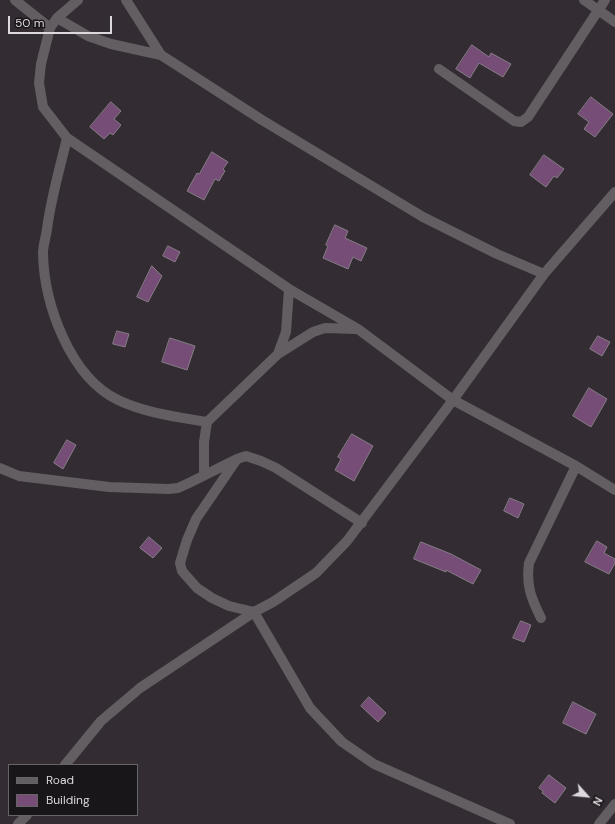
<!DOCTYPE html>
<html>
<head>
<meta charset="utf-8">
<style>
	body { margin:0 }
	#map { position:relative; width:615px; height:824px; overflow:hidden; background:#332d33; font-family:"DM Sans",sans-serif }
	canvas { display:block }
	.legend { position:absolute; left:8px; top:764px; width:130px; height:52px; box-sizing:border-box; background:#191619; border:1px solid #676467; margin:0; padding:5px 7px; list-style:none; font-size:12px; color:#ddd8dd }
	.legend li { display:flex; align-items:center; gap:8px; height:20px }
	.legend b { width:20px; border:1px solid #676467 }
	.north { position:absolute; left:567px; top:776px; width:40px; height:40px; -webkit-text-stroke:3px #191619; paint-order:stroke; rotate:117deg; font-size:11px; font-weight:700; line-height:16px; text-align:center; color:#ddd8dd }
	.north::after { content:''; display:block; margin:auto; width:14px; height:18px; background:#ddd8dd; clip-path:polygon(50% 0,100% 100%,50% 72%,0 100%) }
	.scale { position:absolute; left:8px; top:16px; width:104px; height:18px; box-sizing:border-box; border:2px solid #ddd8dd; border-top:0; padding-left:5px; font-size:12px; line-height:14px; white-space:nowrap; color:#ddd8dd; -webkit-text-stroke:3px #191619; paint-order:stroke }
</style>
</head>
<body>
<div id="map">
<canvas width="615" height="824"></canvas>
<ul class="legend">
<li><b style="height:5px;background:#625e62"></b>Road</li>
<li><b style="height:11px;background:#764d77"></b>Building</li>
</ul>
<div class="north">N</div>
<div class="scale">50 m</div>
</div>
<script>
const c = document.querySelector('canvas').getContext('2d');
c.lineJoin = 'round';
function fill(path, color) {
  c.fillStyle = color;
  c.fill(path, 'evenodd');
}
function strokePath(path, color, width, dash) {
  c.strokeStyle = color;
  c.lineWidth = width;
  c.lineCap = dash ? 'butt' : 'round';
  c.setLineDash(dash || []);
  c.stroke(path);
}
const building = new Path2D(`
	M472,45l17,12 2,-4 20,11 -8,13 -24,-14 -9,15 -14,-9z
	M591,97l22,17 -18,23 -11,-8 5,-7 -11,-8z
	M111,102l10,9 -7,8 7,6 -8,10 -3,-2 -6,6 -14,-12z
	M212,152l16,10 -5,7 2,2 -6,10 -4,-2 -11,21 -17,-9 10,-18 2,1z
	M544,155l20,14 -7,9 -3,-2 -8,11 -16,-12z
	M335,225l13,6 -3,7 22,10 -6,13 -8,-4 -5,12 -25,-11 5,-12 -2,-1z
	M168,246l12,6 -5,10 -12,-6z
	M152,266l10,10 -14,26 -11,-5z
	M117,331l12,3 -4,13 -12,-3z
	M598,336l12,6 -8,14 -12,-7z
	M170,338l25,8 -8,24 -25,-8z
	M589,388l18,11 -16,28 -18,-11z
	M352,434l21,12 -19,35 -19,-11 6,-11 -3,-2z
	M67,440l9,5 -13,24 -9,-6z
	M510,498l14,6 -6,14 -14,-7z
	M149,537l13,11 -9,10 -13,-10z
	M597,541l10,6 -3,6 11,6v4l-6,11 -24,-12z
	M421,542l30,12 30,16 -8,14 -27,-14v2l-32,-13z
	M521,621l10,4 -7,17 -11,-4z
	M369,697l17,16 -8,9 -17,-16z
	M573,702l23,12 -10,20 -23,-11z
	M549,775l17,13 -11,15 -13,-10 1,-2 -4,-3z`);
const minor = new Path2D(`
	M15,0l35,28
	M78,0l-21,18 -7,10 -9,36 -2,19 4,24 24,31 222,151 69,40 95,71 123,66 39,24
	M126,0l35,55
	M584,0l31,22
	M57,18l31,18 23,8 50,11 101,65 161,97 74,37 47,20
	M439,69l75,52 7,1 7,-5 77,-117
	M67,138c-7,30 -16,60 -20,91 -1,8 -4,16 -4,24 1,51 27,124 75,147 27,13 60,17 89,22
	M278,354l35,-22 12,-4 31,1
	M237,459l-41,60 -9,21 -7,23 2,8 15,17 15,10 17,8 25,6 19,-10 43,-29 31,-32 106,-141 91,-126 71,-82
	M0,468l19,8 90,11 59,2 10,-1 11,-5 48,-24 9,-3 15,5 15,7 86,55
	M204,475v-33l3,-20 71,-68 8,-22 3,-43
	M541,618c-10,-20 -15,-32 -12,-55l47,-97
	M65,765l36,-44 39,-33 114,-76 56,96 32,34 32,22 136,60
	M18,824l9,-9
	M599,824l16,-20`);
fill(building, '#764d77');
strokePath(building, '#847d84', 1);
strokePath(minor, '#625e62', 10);
</script>
</body>
</html>
